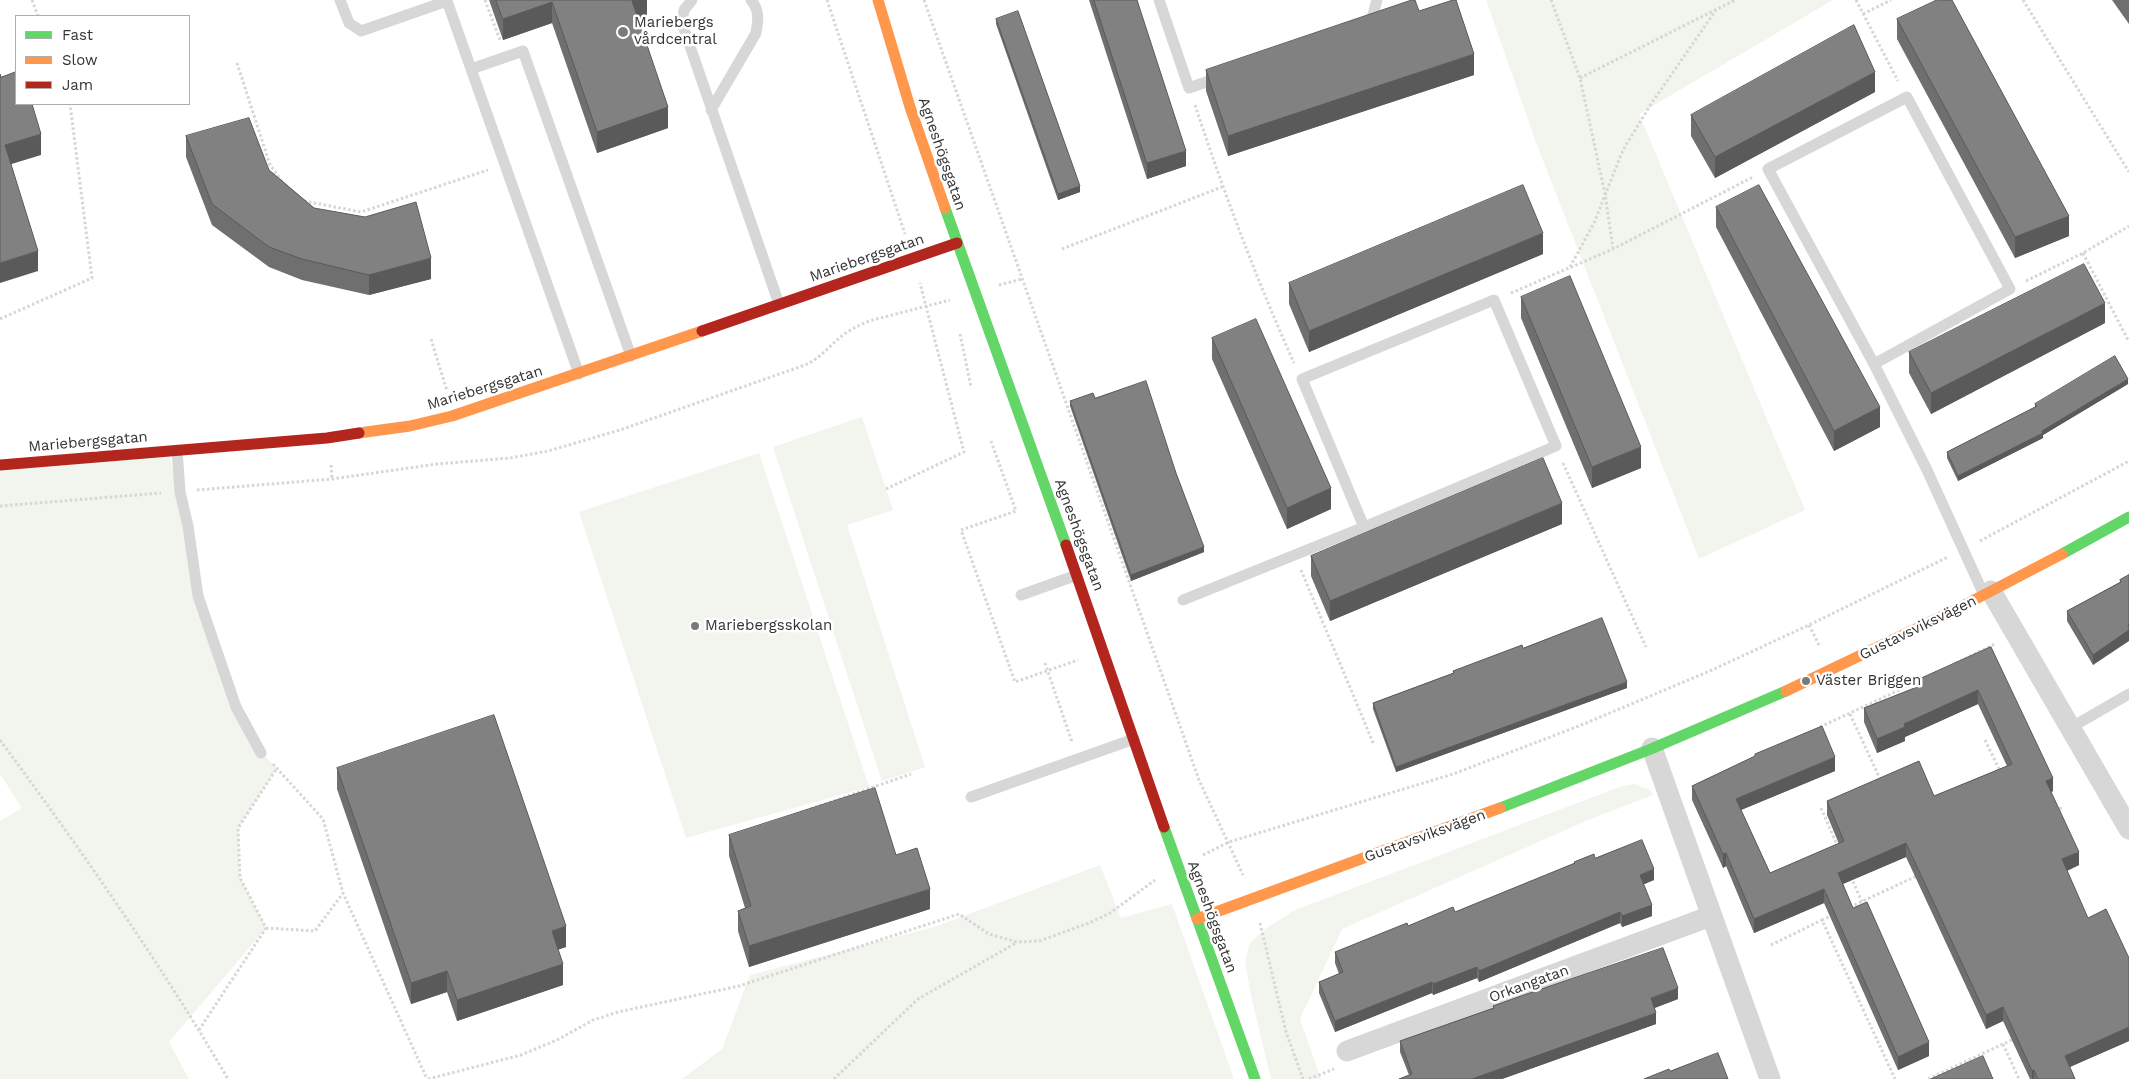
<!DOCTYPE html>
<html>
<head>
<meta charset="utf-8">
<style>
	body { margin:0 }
	#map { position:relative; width:2129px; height:1079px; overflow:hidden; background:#fff; font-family:"Work Sans",sans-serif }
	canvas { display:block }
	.legend { position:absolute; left:15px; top:15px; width:175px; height:90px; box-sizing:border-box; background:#fff; border:1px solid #adadad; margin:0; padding:6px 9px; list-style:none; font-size:15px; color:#333 }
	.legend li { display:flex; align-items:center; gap:10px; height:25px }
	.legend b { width:25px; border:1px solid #adadad }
</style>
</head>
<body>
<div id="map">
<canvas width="2129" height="1079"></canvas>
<ul class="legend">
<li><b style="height:6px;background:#63d668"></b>Fast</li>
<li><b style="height:6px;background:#ff974d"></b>Slow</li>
<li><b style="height:6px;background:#b3261e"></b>Jam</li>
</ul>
</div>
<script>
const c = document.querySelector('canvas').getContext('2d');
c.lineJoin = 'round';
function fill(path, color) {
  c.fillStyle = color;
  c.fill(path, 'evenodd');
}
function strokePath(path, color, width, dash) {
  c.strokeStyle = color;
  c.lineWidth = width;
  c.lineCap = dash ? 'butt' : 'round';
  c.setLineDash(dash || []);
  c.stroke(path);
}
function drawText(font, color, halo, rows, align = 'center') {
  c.font = font + ' "Work Sans",sans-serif';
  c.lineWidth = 5;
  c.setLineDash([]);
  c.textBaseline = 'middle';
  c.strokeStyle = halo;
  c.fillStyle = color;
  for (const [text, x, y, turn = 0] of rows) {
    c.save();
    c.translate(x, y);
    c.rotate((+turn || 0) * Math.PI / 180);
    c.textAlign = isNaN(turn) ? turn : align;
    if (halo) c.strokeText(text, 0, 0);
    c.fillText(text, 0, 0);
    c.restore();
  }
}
const green = new Path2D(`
	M1486,0h347l-194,114 166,396 -106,49 -162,-414z
	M862,417l31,93 -46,15 78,242 -43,14 -109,-334z
	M168,447l30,149 38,111 25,46 16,15 -39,60 2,50 26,50 -97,114 20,37h-189v-258l22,-13 -22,-34v-310z
	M759,453l110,334 -183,51 -107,-326z
	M1635,784l15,6 3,5 -65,25 -246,109 -42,90 21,60h-50l-19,-79 -7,-38 5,-19 14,-13 29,-19 329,-125z
	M1100,865l21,53 51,-14 62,175h-552l40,-30 28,-74 184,-48z`);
const path = new Path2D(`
	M32,0l6,16
	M485,0l15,40
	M827,0l78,234
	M924,0l275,780 44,95
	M1551,0l29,78 25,116 8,54
	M1856,0l42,81
	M2023,0l106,172
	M1863,14l28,-14
	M237,63l33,102 14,19
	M1580,78l155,-78
	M1195,105c29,88 61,173 99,258
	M304,201l57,11 127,-42
	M1062,249l160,-62
	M2083,253l46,89
	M1570,267l24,-44 29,-73 28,-46 65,-94
	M2026,281l57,-28 46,-27
	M999,285l23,-6
	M1511,293l102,-44 140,-72
	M0,319l92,-41 -22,-174
	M960,334l11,53
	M431,339l16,52
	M991,441l25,70 -55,19 54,152 63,-22
	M1563,463l83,184
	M331,465l1,14
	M886,489l78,-37 -44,-169
	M197,490l135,-11 105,-15 73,-6 38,-7 72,-21 185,-65c15,-6 25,-20 38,-30 8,-6 17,-10 26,-14l81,-21
	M0,506l161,-13
	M1980,541l149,-80
	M1301,570l73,175
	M1809,625l11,22
	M1045,663l27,79
	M1956,663l39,-19
	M1850,714l31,67
	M1820,727l103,-48
	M0,740c81,110 159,221 228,339
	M1985,740l15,31
	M273,764l50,55 20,74 84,186
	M1821,808l17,39
	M2055,811l9,-4
	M796,814l115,-40
	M1203,855l26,-13 224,-68 126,-48 133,-56 97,-45 139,-68
	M1851,877l11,25
	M1850,907l69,-32
	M1833,915l-11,5 73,159
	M1260,923l26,109 17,47
	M266,928l49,3 28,-38
	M1771,945l51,-25
	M199,1030l67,-102 -26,-50 -2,-50 39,-60
	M2003,1044l16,35
	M428,1079l93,-24 38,-16 34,-19 25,-8 121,-26 220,-72 30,20 28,8 22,-1 50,-18 21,-10 45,-33
	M834,1079l84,-80 98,-56
	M1309,1079l25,-10
	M1928,1079l88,-41`);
const lane = new Path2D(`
	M340,0l9,23 12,8 86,-30 132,373
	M692,0l-8,10 -2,13 97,281
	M1159,0l30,88 31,-11
	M1364,23l8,-5 5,-18
	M471,69l52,-18 108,305
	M1907,97l103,192 -136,75 -106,-195z
	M711,110l45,-77c2,-12 4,-23 -5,-33
	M1494,300l62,146 -192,81 -62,-148z
	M1874,364l53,106 57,125
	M177,450l3,42 8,34 10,70 38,111 25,46
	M1021,595l56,-20
	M1183,600l181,-73
	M2070,728l59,-34
	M971,797l163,-58`);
const street = new Path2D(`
	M1991,591l138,238
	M1652,748l118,331
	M1347,1051l364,-135`);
const fast = new Path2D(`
	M945,208l121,337
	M2062,554l67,-37
	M1500,808l151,-59 135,-58
	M1164,827l91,252`);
const slow = new Path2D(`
	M878,0l32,107 35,101
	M359,433l51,-7 42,-10 250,-85
	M1786,691l167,-80 109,-57
	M1197,919l303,-111`);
const jam = new Path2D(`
	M702,331l255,-88
	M0,465l327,-27 32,-5
	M1066,545l98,282`);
const wall = new Path2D(`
	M489,0h158v16l-9,3 30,109 -71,25 -45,-130 -49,17z
	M1089,0h48l49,166 -39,13z
	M2112,0h17v24z
	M996,19l84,173 -22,8 -62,-176z
	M1897,19l172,217 -54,22 -118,-219z
	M1206,70l268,5 -246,81 -22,-65z
	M1875,92l-160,86 -24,-42v-21z
	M186,136l83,34 45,38 117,71 -62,16 -67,-15 -33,-13 -57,-42 -26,-68z
	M1716,207l164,220 -46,24 -118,-224z
	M1543,254l-234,98 -20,-48v-21z
	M1521,297l120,171 -49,20 -71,-170z
	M2105,323l-174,91 -22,-41v-21z
	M1212,338l119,171 -44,20 -75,-170z
	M2128,384l-85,51v3l-85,43 -11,-23v-6l88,-45v-3z
	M1095,398l81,75 28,79 -73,29 -61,-175v-5z
	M1562,524l-232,97 -19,-45v-20z
	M2129,575l-36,90 -26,-44v-10l53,-29v-2z
	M1991,647l62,144 -2,1 28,73 -12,6 62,170 -59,26 5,12h-45l-27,-58 -17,8 -80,-172 -63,27 10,24 76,148 -31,14 -74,-167 -70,30 -28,-67 -3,2 -31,-68v-14l63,-29v-3l80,17 -94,39 29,63 69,-29 -12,-29v-14l107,-5 73,-30 -29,-62 -73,33v4l-28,12 -13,-31v-14l56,-22v-7z
	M1523,648l104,40 -231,84 -23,-63v-6l80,-30v-2z
	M337,768l229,179 -8,2 5,36 -106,36 -10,-29 -36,12 -74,-215z
	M729,835l201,74 -181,58 -11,-36v-20l7,-3 -16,-52z
	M1595,858l59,22 -11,4 9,32 -30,11 -2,-4 -141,59 -2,-4 -44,17 -1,-2 -97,39 -16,-39v-11l20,-8 -4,-11v-11l73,-26 47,-14 119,-48v-2z
	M1678,999l-23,9 1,16 -154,55h-103l10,-4 -9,-23v-11l93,-33v-2z`);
const shadedWall = new Path2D(`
	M633,0h14v16l-15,5v-20z
	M552,2v21l-49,17v-21z
	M1474,54v21l-246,81v-20z
	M1875,72v20l-160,86v-21z
	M668,107v21l-71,25v-21z
	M41,134v21l-36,11v-21z
	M1186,151v15l-39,13v-16z
	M1080,186v6l-22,8v-6z
	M2069,216v20l-54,22v-21z
	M1543,233v21l-234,98v-21z
	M38,251v20l-38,12v-20z
	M431,258v21l-62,16v-20z
	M2105,303v20l-174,91v-21z
	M2128,379v5l-85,51v3l-85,43v-5l84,-45z
	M1880,407v20l-46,24v-20z
	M1641,447v21l-49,20v-21z
	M1331,488v21l-44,20v-21z
	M1562,503v21l-232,97v-20z
	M1204,547v5l-73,29v-6z
	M2129,624v17l-36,24v-10z
	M1627,682v6l-231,84v-5z
	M1978,690v14l-73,33v4l-28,12v-14l27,-15z
	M1835,757v14l-99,41v-13z
	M2053,778v13l-7,4v-14z
	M1906,843v14l-68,29v-13z
	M2079,852v13l-17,8v-14z
	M1726,853v13l-3,2v-14z
	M1654,869v11l-14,6v-11z
	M930,889v20l-181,58v-21z
	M1824,889v14l-70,30v-14z
	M1652,905v11l-30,11v-11z
	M1620,912v11l-141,59v-11z
	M566,926v21l-14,5v-21z
	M563,964v21l-106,36v-21z
	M1477,967v11l-44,17v-11z
	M447,971v21l-36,12v-21z
	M1432,982v11l-97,39v-11z
	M1678,988v11l-27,10v-11z
	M2003,1007v14l-17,8v-14z
	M1656,1013v11l-154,55h-30z
	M2129,1027v14l-64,28v-13z
	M1929,1042v14l-31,14v-13z
	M2034,1070v9h-2v-8z`);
const building = new Path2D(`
	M496,0h137l-1,1 36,106 -71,25 -45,-130 -49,17z
	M1094,0h43l49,151 -39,12z
	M1412,0h3l4,11 34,-11h3l18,54 -246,82 -22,-66z
	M1937,0h15l117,216 -54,21 -118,-218z
	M1018,11l62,175 -22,8 -62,-175z
	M1854,25l21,47 -160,85 -24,-42z
	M16,72v32h16l9,30 -36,11 33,106 -38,12v-189l1,3z
	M249,118l20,52 45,38 51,9 51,-15 15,56 -62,17 -67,-16 -33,-12 -57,-43 -26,-68z
	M1523,185l20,48 -234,98 -20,-48z
	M1759,185l121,222 -46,24 -118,-224z
	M2084,264l21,39 -174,90 -22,-41z
	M1570,276l71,171 -49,20 -71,-170z
	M1256,319l75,169 -44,20 -75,-170z
	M2115,356l13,23 -86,52 1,2 -85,43 -11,-24 90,-46 -2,-2z
	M1146,381l30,92 28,74 -73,28 -61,-174 23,-8 2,5z
	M1543,458l19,45 -232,98 -19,-45z
	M2129,575v49l-1,1 1,3v2l-36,25 -26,-44 54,-29 -1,-2z
	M1602,618l25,64 -231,85 -23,-64 81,-30 -1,-2 69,-26 1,3z
	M1991,647l62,131 -7,3 33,71 -17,7 26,59 18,-9 23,49v69l-64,29 10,23h-37l-4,-9 -2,1 -29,-64 -17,8 -80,-172 -68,30 15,35 14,-6 62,140 -31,15 -74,-168 -70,30 -28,-66 -3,1 -31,-68 63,-30v-2l67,-28 13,31 -99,42 34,74 74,-32 -17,-40 92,-40 15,35 78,-32 -34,-74 -74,34 1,3 -28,12 -13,-31 58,-23 -2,-6z
	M494,715l72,211 -14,5 11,33 -106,36 -10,-29 -36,12 -74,-215z
	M875,788l21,67 21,-7 13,41 -181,57 -11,-35 13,-5 -22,-71z
	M1642,840l12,29 -14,6 12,30 -30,11 -2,-4 -141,59 -2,-4 -44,17 -1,-2 -97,39 -16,-39 24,-10 -8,-20 72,-29 1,3 45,-19 2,5 120,-49 -1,-1 20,-8 1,4z
	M1663,948l15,40 -27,10 5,15 -184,66h-73l13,-5 -12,-33 94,-33 -1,-2 28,-10z
	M1718,1053l10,26h-84l25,-10 1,2z
	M1983,1056l10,23h-62z`);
const markers = [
	[623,32,6,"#7a7a7a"],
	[695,626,5,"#7a7a7a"],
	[1806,681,5,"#7a7a7a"]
];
const poiNames = [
	["Mariebergs",634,23],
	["vårdcentral",634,40],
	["Mariebergsskolan",705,626],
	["Väster Briggen",1816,681]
];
const streetNames = [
	["Agneshögsgatan",942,154,71],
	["Mariebergsgatan",867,258,-19],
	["Mariebergsgatan",485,388,-17],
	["Mariebergsgatan",88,442,-5],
	["Agneshögsgatan",1079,535,70],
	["Gustavsviksvägen",1918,628,-26],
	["Gustavsviksvägen",1425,836,-20],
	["Agneshögsgatan",1212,917,70],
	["Orkangatan",1529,984,-20]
];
fill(green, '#f1f5ed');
strokePath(path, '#d6d6d6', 3, [2.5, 2.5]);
strokePath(lane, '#d7d7d7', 11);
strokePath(street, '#d7d7d7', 21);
strokePath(fast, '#63d668', 11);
strokePath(slow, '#ff974d', 11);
strokePath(jam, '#b3261e', 11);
fill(wall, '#6f6f6f');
fill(shadedWall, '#5a5a5a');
fill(building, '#818181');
strokePath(building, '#5a5a5a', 1);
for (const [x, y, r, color] of markers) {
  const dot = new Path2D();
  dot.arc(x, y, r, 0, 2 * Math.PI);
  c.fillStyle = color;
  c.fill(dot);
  strokePath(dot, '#fff', 2);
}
drawText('15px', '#333', '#fff', poiNames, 'left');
drawText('15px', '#333', '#fff', streetNames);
</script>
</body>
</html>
